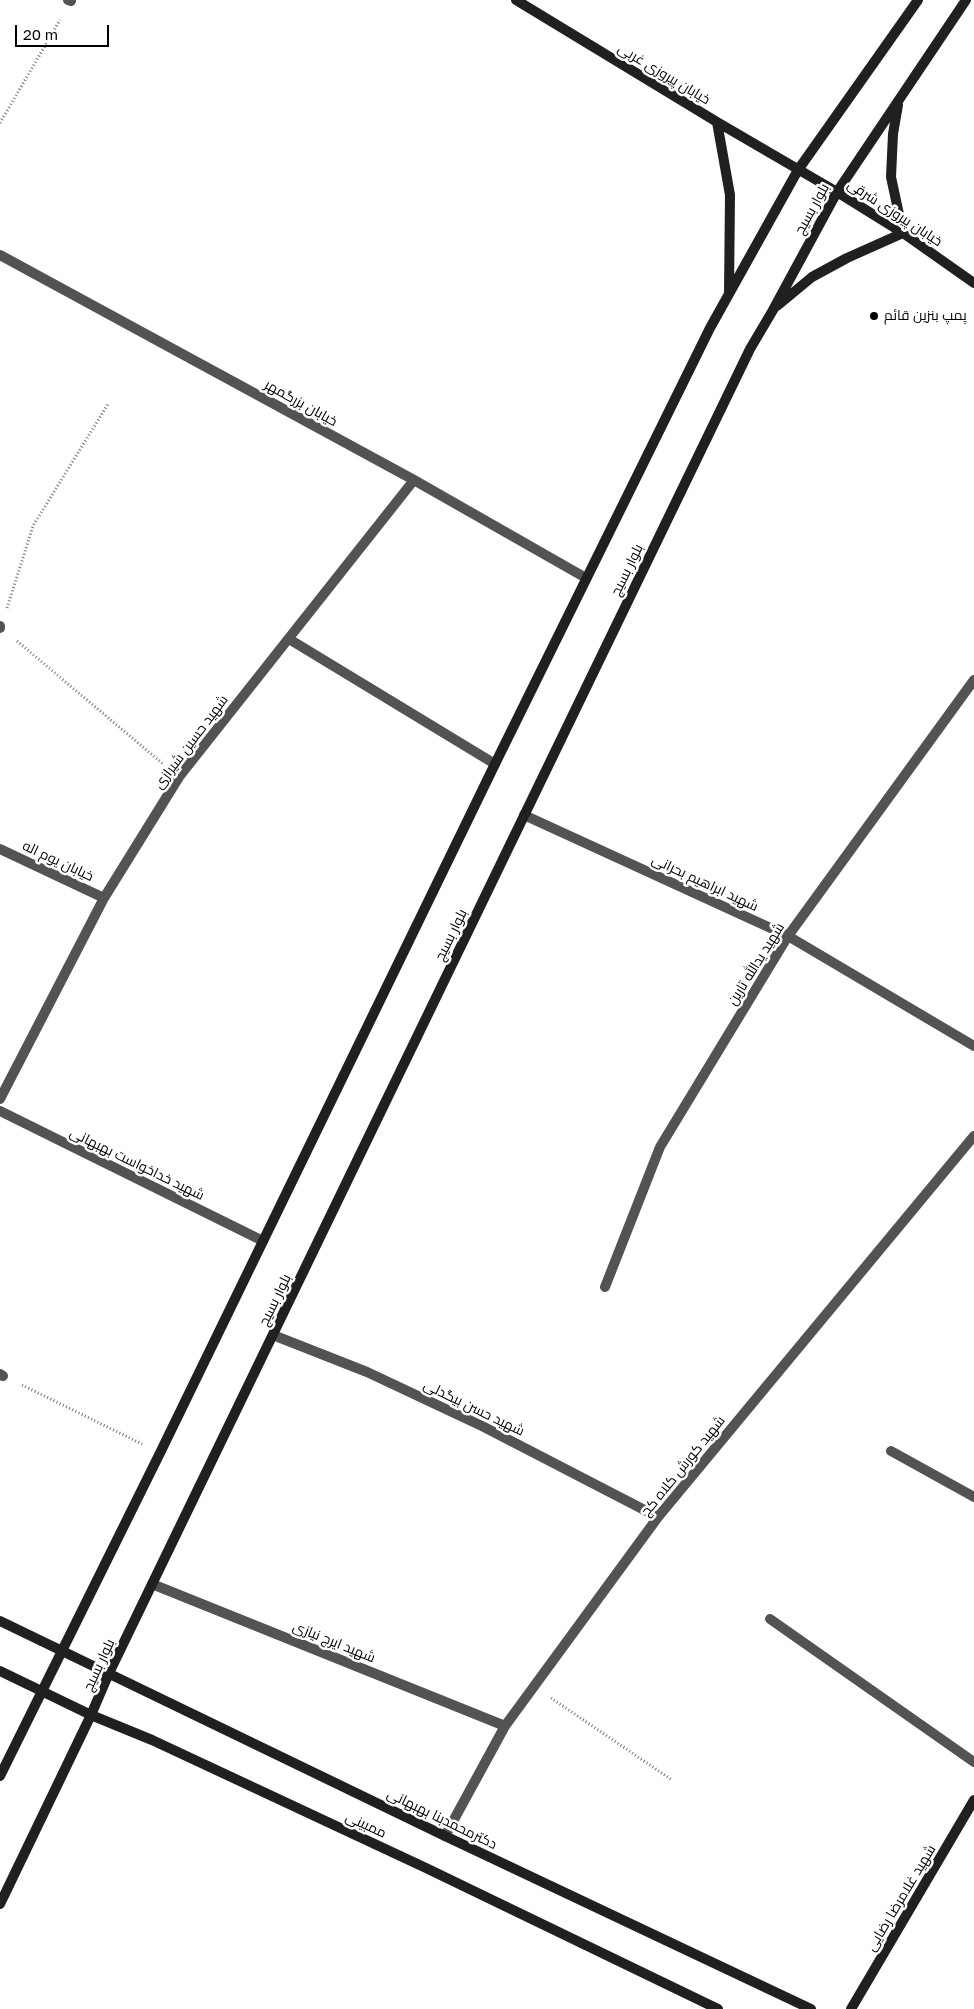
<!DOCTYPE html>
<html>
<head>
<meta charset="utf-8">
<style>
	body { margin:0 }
	#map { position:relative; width:974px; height:2009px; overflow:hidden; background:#fff; font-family:"Golos Text",sans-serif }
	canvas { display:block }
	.scale { position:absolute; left:15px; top:25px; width:94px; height:22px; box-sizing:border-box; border:2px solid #000; border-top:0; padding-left:6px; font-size:15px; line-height:18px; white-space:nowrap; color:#000; -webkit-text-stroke:4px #fff; paint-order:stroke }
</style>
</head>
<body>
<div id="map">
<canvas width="974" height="2009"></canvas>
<div class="scale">20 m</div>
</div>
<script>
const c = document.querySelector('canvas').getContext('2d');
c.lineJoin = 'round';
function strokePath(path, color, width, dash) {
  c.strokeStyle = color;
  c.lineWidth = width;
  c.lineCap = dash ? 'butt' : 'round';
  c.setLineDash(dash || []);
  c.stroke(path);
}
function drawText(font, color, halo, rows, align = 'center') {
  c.font = font + ' "Golos Text",Cairo,sans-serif';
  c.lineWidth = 5;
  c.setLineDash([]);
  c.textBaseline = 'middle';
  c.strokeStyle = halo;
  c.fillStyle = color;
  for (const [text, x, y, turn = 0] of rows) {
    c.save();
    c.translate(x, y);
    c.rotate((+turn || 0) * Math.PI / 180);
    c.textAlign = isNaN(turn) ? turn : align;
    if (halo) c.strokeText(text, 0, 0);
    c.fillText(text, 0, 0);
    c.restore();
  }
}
const path = new Path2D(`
	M0,123l60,-103
	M7,608l26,-82 75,-122
	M17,641l146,123
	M22,1385l120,59
	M551,1698l121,82`);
const street = new Path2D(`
	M68,0l3,1
	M0,255l414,225 172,98
	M0,626v2
	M289,639l206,125
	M524,815l264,121 186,110
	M0,849l104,49
	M0,1099l104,-201 75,-121 235,-297
	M0,1111l263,130
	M605,1287l55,-140 128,-211 186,-256
	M273,1335l94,37 117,55 174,90
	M0,1374l3,2
	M891,1451l83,46
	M152,1584l353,142
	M770,1619l204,143
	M445,1836l60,-110 153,-209 316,-381`);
const secondary = new Path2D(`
	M516,0l201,122 120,70 66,41 71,50
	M717,122l13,73 -1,97
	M777,306l35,-29 35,-19 56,-25 -12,-56 2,-43 5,-29
	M0,1621l445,215 366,173
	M0,1671l91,44 61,25 274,128 292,141
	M0,1776l160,-323 335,-689 215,-436 88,-158 120,-170
	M0,1904l91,-189 18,-42 641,-1324 23,-39 64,-118 129,-192
	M851,2009l123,-209`);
const markers = [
	[874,316,5,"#000"]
];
const streetNames = [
	["خیابان پیروزی غربی",664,74,31],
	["بلوار بسیج",812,209,-61],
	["خیابان پیروزی شرقی",895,213,33],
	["خیابان بزرگمهر",301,403,29],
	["بلوار بسیج",627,570,-64],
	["شهید حسین شیرازی",191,742,-53],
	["خیابان یوم اله",58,861,25],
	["شهید ابراهیم بحرانی",705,883,25],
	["بلوار بسیج",451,935,-64],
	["شهید یدالله تارین",756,964,-58],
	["شهید خداخواست بهبهانی",137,1164,26],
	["بلوار بسیج",275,1300,-64],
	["شهید حسن بیگدلی",474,1408,26],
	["شهید کورش کلاه کج",683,1466,-51],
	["شهید ایرج نیازی",334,1642,22],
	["بلوار بسیج",99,1665,-65],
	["دکترمحمدبنا بهبهانی",442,1819,26],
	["ممبینی",366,1825,25],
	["شهید غلامرضا رضایی",901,1898,-59]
];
const poiNames = [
	["پمپ بنزین قائم",884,316]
];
strokePath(path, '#757575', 3, [1, 2.5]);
strokePath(street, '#535353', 10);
strokePath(secondary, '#202020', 10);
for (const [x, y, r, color] of markers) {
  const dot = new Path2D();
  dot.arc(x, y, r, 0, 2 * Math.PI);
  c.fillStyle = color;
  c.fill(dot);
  strokePath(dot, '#fff', 2);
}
drawText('14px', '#000', '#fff', streetNames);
drawText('14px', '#000', '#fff', poiNames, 'left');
</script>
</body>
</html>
